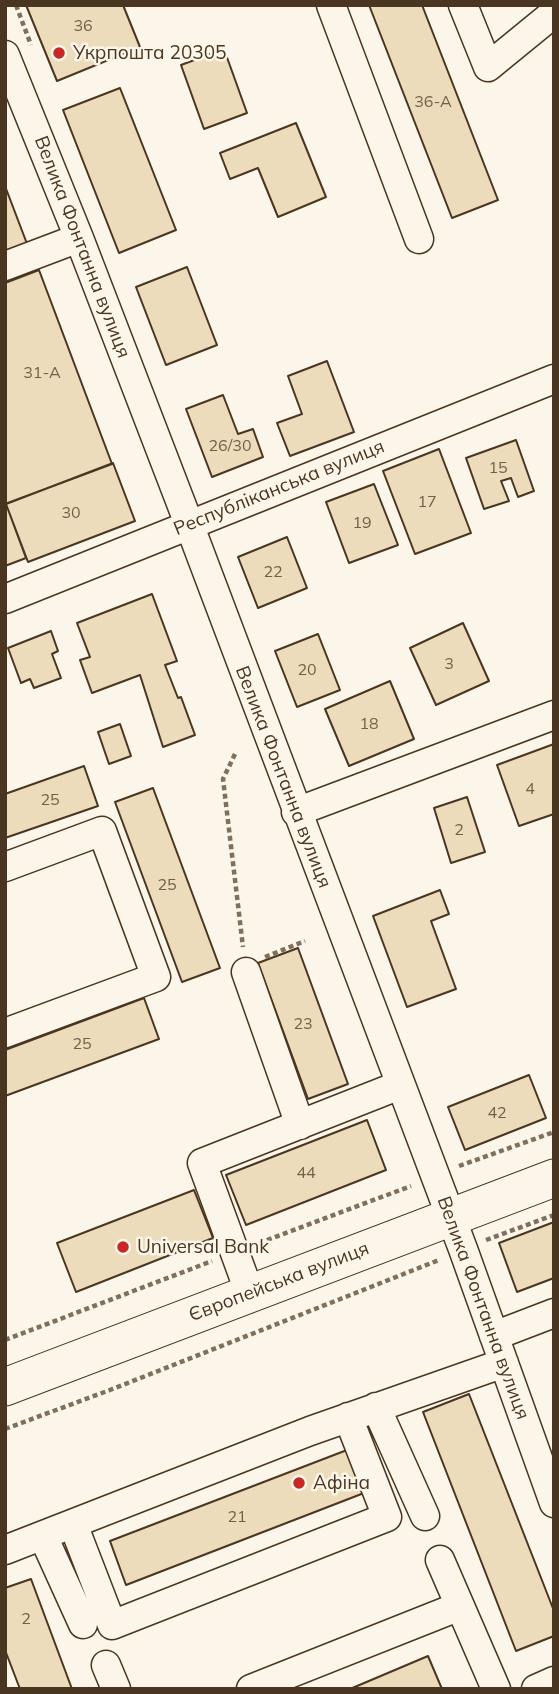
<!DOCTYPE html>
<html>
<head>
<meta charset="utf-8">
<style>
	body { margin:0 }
	#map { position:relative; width:559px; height:1694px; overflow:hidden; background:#fbf6e9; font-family:Mulish,sans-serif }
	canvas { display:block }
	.frame { position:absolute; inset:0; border:7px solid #4a3520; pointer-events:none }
</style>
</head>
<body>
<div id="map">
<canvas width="559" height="1694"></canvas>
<div class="frame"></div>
</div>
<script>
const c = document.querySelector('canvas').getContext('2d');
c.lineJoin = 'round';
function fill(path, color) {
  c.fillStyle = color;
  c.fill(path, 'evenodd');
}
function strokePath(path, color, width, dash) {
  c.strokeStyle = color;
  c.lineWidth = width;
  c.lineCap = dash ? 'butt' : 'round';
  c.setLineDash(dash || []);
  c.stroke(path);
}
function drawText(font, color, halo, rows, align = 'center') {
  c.font = font + ' Mulish,sans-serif';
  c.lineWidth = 5;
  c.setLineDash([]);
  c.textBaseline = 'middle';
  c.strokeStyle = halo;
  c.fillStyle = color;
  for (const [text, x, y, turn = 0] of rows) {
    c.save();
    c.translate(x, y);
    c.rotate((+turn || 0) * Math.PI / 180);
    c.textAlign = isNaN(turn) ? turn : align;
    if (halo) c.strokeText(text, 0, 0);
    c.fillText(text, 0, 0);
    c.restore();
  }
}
const building = new Path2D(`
	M26,5h97l17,42 -83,34z
	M369,5h53l76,195 -46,18z
	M224,49l23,64 -43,16 -23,-64z
	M120,88l56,142 -57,23 -56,-143z
	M296,123l30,74 -48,20 -20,-49 -28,11 -10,-26z
	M5,186l24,63 -24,9z
	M187,267l30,78 -51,20 -30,-78z
	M39,270l73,194 -107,40v-221z
	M327,361l27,71 -64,24 -13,-33 25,-9 -14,-38z
	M223,395l15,39 15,-5 10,28 -51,20 -26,-68z
	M516,440l18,51 -16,6 -7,-19 -10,3 8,20 -25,8 -18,-51z
	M439,449l32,84 -56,21 -32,-83z
	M113,463l22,58 -107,41 -22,-58z
	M374,484l24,61 -49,18 -23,-61z
	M6,504l20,54 -21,8v-61z
	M287,537l20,51 -49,20 -20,-51z
	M152,594l25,67 -12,4 13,33 3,-1 14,38 -32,12 -23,-72 -48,18 -12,-33 10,-3 -13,-34z
	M463,623l26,58 -53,24 -26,-57z
	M51,631l7,20 -6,3 9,24 -27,10 -4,-9 -9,4 -13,-35z
	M318,634l22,56 -43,17 -22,-56z
	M390,681l24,58 -65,27 -24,-57z
	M120,724l11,32 -22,8 -11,-32z
	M554,744v70l-35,12 -22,-61z
	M84,766l14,40 -93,32v-44z
	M153,788l67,180 -38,14 -67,-180z
	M467,797l18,55 -34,11 -17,-55z
	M440,890l9,24 -18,7 25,68 -49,18 -34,-91z
	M298,948l50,136 -40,15 -50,-136z
	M144,998l15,41 -154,57v-46z
	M529,1075l17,43 -81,32 -17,-43z
	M367,1120l19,50 -140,55 -20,-50z
	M194,1190l19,48 -137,54 -19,-49z
	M554,1222v56l-37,14 -18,-49z
	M469,1394l85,217v25l-38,15 -93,-239z
	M347,1450l17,43 -238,92 -16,-44z
	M31,1579l41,110h-52l-15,-39v-62z
	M428,1656l14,33h-92z`);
const path = new Path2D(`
	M16,5l15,40
	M235,754l-12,25 20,168
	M265,957l40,-16
	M459,1166l95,-34
	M486,1240l68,-25
	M259,1243l152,-57
	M5,1340l207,-79
	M5,1429l105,-39 329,-130`);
const minor = new Path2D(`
	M331,5l88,234
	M463,5l25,62 66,-54
	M5,55l74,183 110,286 274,725 91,254
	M5,266l74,-28
	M5,599l549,-220
	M296,812l258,-97
	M5,867l97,-36 54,146 -151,56
	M246,972l54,153
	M250,1294l-48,-131 198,-78
	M494,1336l60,-23
	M376,1407l49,109
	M73,1524l39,101 275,-108 -39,-100
	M43,1536l40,88
	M5,1550l305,-119 194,-68
	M440,1560l56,129
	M106,1665l10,24
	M251,1689l209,-83
	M536,1689l18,-8`);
const major = new Path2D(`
	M5,1387l549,-209`);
const markers = [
	[59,53,7,"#c62828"],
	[123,1247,7,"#c62828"],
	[299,1483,7,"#c62828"]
];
const numberNames = [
	["36",83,26],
	["36-А",433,102],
	["31-А",42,373],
	["26/30",230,446],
	["15",498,468],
	["17",427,502],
	["30",71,513],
	["19",362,523],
	["22",273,572],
	["3",449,664],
	["20",307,670],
	["18",369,724],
	["4",530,789],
	["25",50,800],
	["2",459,830],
	["25",167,885],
	["23",303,1024],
	["25",82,1044],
	["42",497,1113],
	["44",306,1173],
	["21",237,1517],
	["2",26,1619]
];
const poiNames = [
	["Укрпошта 20305",73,53],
	["Universal Bank",137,1247],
	["Афіна",313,1483]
];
const streetNames = [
	["Велика Фонтанна вулиця",82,247,69],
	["Республіканська вулиця",279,488,-22],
	["Велика Фонтанна вулиця",283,777,69],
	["Європейська вулиця",279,1282,-21],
	["Велика Фонтанна вулиця",483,1308,70]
];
fill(building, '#ecdcbc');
strokePath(building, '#4a3520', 2);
strokePath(minor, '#4a3520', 31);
strokePath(major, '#4a3520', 39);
strokePath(path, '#7f6f5c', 4.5, [5, 3.5]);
strokePath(minor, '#fbf6e9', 28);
strokePath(major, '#fbf6e9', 37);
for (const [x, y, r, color] of markers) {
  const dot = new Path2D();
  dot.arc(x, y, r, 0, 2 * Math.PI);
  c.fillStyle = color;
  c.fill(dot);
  strokePath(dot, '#fbf6e9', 2.5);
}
drawText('16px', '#725f47', null, numberNames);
drawText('19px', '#4a3520', '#fbf6e9', poiNames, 'left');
drawText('19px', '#4a3520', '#fbf6e9', streetNames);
</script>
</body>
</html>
